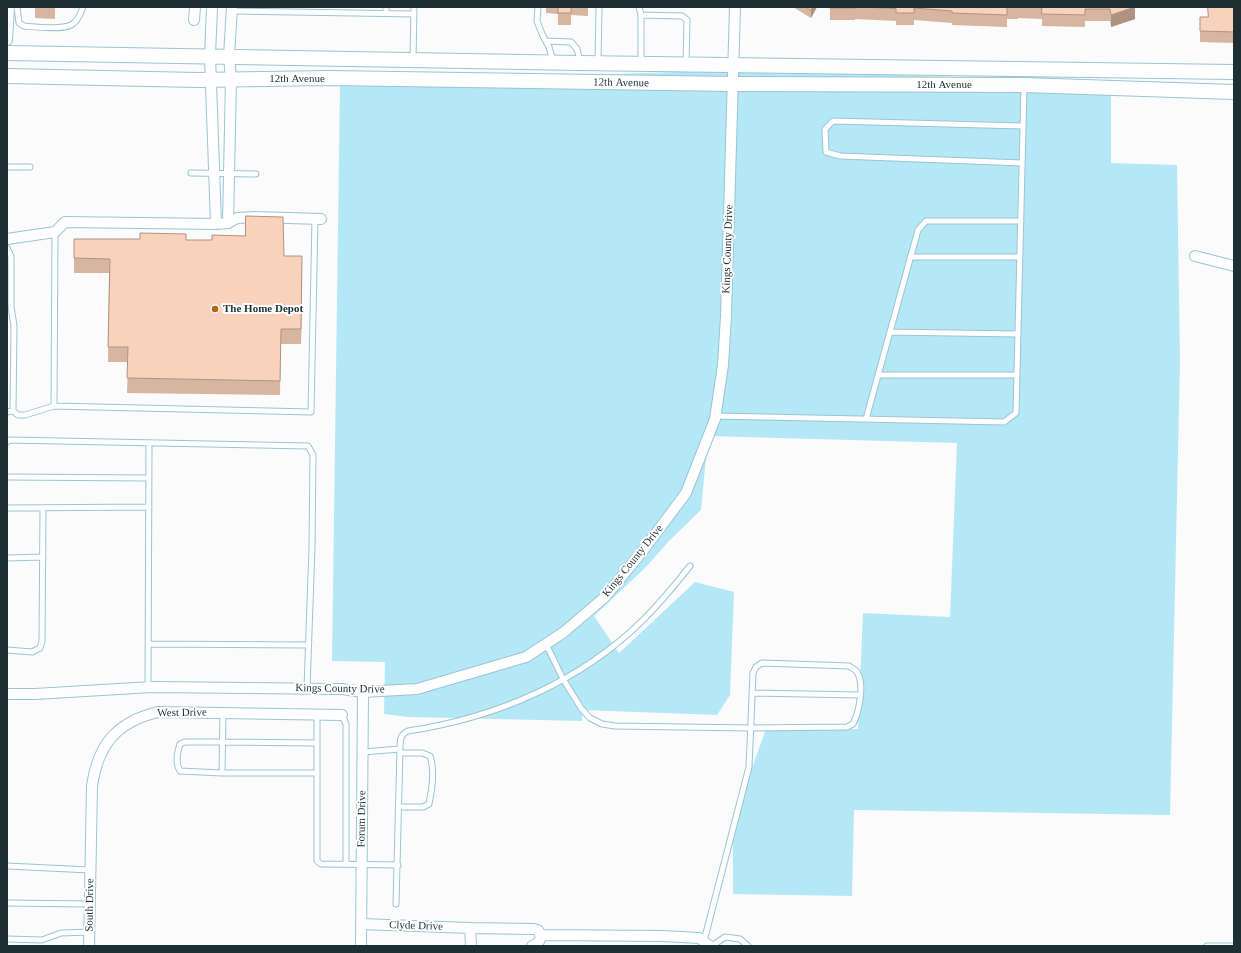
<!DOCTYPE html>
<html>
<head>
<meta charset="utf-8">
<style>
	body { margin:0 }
	#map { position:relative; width:1241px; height:953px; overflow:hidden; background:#fbfbfb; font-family:"Times New Roman",serif }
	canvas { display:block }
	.frame { position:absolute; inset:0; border:8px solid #1e2f34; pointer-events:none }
</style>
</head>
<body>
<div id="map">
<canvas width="1241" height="953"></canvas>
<div class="frame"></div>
</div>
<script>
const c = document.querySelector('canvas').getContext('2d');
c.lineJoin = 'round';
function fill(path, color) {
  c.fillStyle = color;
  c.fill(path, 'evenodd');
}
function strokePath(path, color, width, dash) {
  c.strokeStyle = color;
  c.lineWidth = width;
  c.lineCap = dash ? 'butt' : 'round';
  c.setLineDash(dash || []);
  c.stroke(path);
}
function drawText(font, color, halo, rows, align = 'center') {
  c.font = font + ' "Times New Roman",serif';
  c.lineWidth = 4;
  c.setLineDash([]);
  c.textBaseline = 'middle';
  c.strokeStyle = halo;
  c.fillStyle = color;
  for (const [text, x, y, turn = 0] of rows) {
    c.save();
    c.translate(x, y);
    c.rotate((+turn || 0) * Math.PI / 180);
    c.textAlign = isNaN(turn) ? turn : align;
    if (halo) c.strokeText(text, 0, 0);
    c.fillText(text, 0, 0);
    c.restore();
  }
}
const green = new Path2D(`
	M739,70l372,12v81l66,2 3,196 -10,454 -316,-5 -2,86 -119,-2v-73l33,-92h92l5,-116 87,4 7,-174 -249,-7 -7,74 -32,31 -23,26 -52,49 25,37 76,-71 39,10 -4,103 -13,20 -134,-5 -1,11 -174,-4 -24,-3 1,-52 -53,-1 8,-578z`);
const lane = new Path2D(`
	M17,7l2,16 5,3c12,1 37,4 47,-1 6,-3 10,-12 12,-18
	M538,7l-1,14 5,13 7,13 4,14
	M639,7l2,8
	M232,11l182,3
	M386,13v-6
	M546,41l25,1 6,7 3,12
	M413,60l1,-53
	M598,62l1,-55
	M641,64v-49l41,1 5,4 -1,44
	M1022,163l-182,-7 -14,-4 -1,-23 8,-8 190,5
	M7,167h23
	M191,173l65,1
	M7,248l4,8v50l3,20 -1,85 5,4h7l29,-9 257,6 4,-193
	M910,257h109
	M890,332l128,2
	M878,375h139
	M54,406l1,-174
	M7,412l6,-1
	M715,416l289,6 12,-9 8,-327
	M866,419l52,-189 8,-9h95
	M7,442l2,-2 299,6 5,9 -1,92 -5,141
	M7,477l142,1
	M7,508l142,-1
	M7,558l36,-1
	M148,644l160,1
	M546,644l17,35 18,29 9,10 12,6 13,2 136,2 96,-1 6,-3c6,-12 12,-40 4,-52 -2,-3 -5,-4 -8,-6l-87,-3 -6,4 -3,6 -4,94 -45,174
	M7,650l25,2 8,-4 2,-7 1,-133
	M148,687l1,-244
	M752,693l108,2
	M223,713l-1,60h95v88l4,3 77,1
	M317,714v59
	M342,715l4,9v140
	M363,752l37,-3c0,-8 0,-15 8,-18 87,-13 173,-49 236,-112 16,-16 31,-34 46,-53
	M222,773l-42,-2c-5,-8 -3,-18 0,-27l5,-2h38l94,1
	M399,807h24l6,-3c3,-16 6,-32 1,-48l-8,-3h-22
	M7,866l83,4
	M7,903l83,1
	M396,904l4,-155
	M7,939l35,1 19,-7 29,-1
	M712,946l13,-9 15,2 8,7
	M1207,946h27`);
const street = new Path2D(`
	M212,7l-2,49 6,168
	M194,20l1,-13
	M7,40l2,-33
	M228,223l3,-144 -2,-23 3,-49
	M7,239l48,-7 10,-10 151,2 12,-1 9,-5 18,-1 66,2
	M1195,256l39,10
	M7,694h28l117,-7 190,2 21,3 54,-3 109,-32 38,-25 41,-35 36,-44 45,-60 29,-74 8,-54 3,-49 9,-309
	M361,924l109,4
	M541,935l122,1 36,2 11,8
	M89,946l3,-160c6,-41 24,-64 66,-74l184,3
	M361,946l2,-254
	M471,946l-1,-18 64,1 4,1c5,8 2,13 -6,16`);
const secondary = new Path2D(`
	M7,53l573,10 654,9
	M7,76l191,4 131,-2 404,6 291,1 210,7`);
const wall = new Path2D(`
	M35,7h20v12l-20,-1z
	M546,7h42v9l-17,-1v10h-13v-11l-12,-1z
	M793,7h24l-6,11z
	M830,7h305v12l-24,8 -1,-6h-25v6l-43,-1v-7l-24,-1v1h-11v8l-55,-2v-2l-38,-3v5h-18v-4l-41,-2v1h-25z
	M1234,7v36l-34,-1v-25h8z
	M186,240l98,16 18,15 -1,73h-20l-1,51 -153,-2 1,-31h-20l1,-89h-35v-15z`);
const shadedWall = new Path2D(`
	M812,7h5l-6,11v-8z
	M1135,7v12l-24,8v-12z
	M302,256v15l-1,73v-15z`);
const building = new Path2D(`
	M559,7h12v6h-13z
	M806,7h6l-1,3z
	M830,7h25v1h-25z
	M862,7h145v8l-55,-2v-2l-38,-3v5h-18v-4z
	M1042,7h93l-24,8 -1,-6h-25v6l-43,-1z
	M1208,7h26v25l-34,-1v-14h8z
	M246,216l37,1 1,39h18l-1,73h-20l-1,52 -153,-3 1,-31h-20l2,-88 -36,-1v-19h66v-6l46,1v6h26v-5l33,1z`);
const markers = [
	[215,309,4,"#bc5f0f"]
];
const streetNames = [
	["12th Avenue",297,79],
	["12th Avenue",621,83,1],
	["12th Avenue",944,85],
	["Kings County Drive",728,249,-88],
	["Kings County Drive",633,561,-51],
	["Kings County Drive",340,689,1],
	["West Drive",182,713,-1],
	["Forum Drive",362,819,-89],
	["South Drive",90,905,-89],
	["Clyde Drive",416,926,2]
];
const poiNames = [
	["The Home Depot",223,309]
];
fill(green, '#b5e8f6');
strokePath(lane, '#99c5d2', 7);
strokePath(street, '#99c5d2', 12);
strokePath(secondary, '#99c5d2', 16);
strokePath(lane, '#fff', 5);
strokePath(street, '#fff', 10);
strokePath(secondary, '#fff', 14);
fill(wall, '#d6b5a1');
fill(shadedWall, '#ae9383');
fill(building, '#f9d2bb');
strokePath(building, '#ae9383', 1);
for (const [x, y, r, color] of markers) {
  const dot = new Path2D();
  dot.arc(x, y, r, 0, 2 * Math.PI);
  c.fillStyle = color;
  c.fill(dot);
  strokePath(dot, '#fff', 1.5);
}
drawText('11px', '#1e2f34', '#fff', streetNames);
drawText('bold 11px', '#1e2f34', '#fff', poiNames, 'left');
</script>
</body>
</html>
